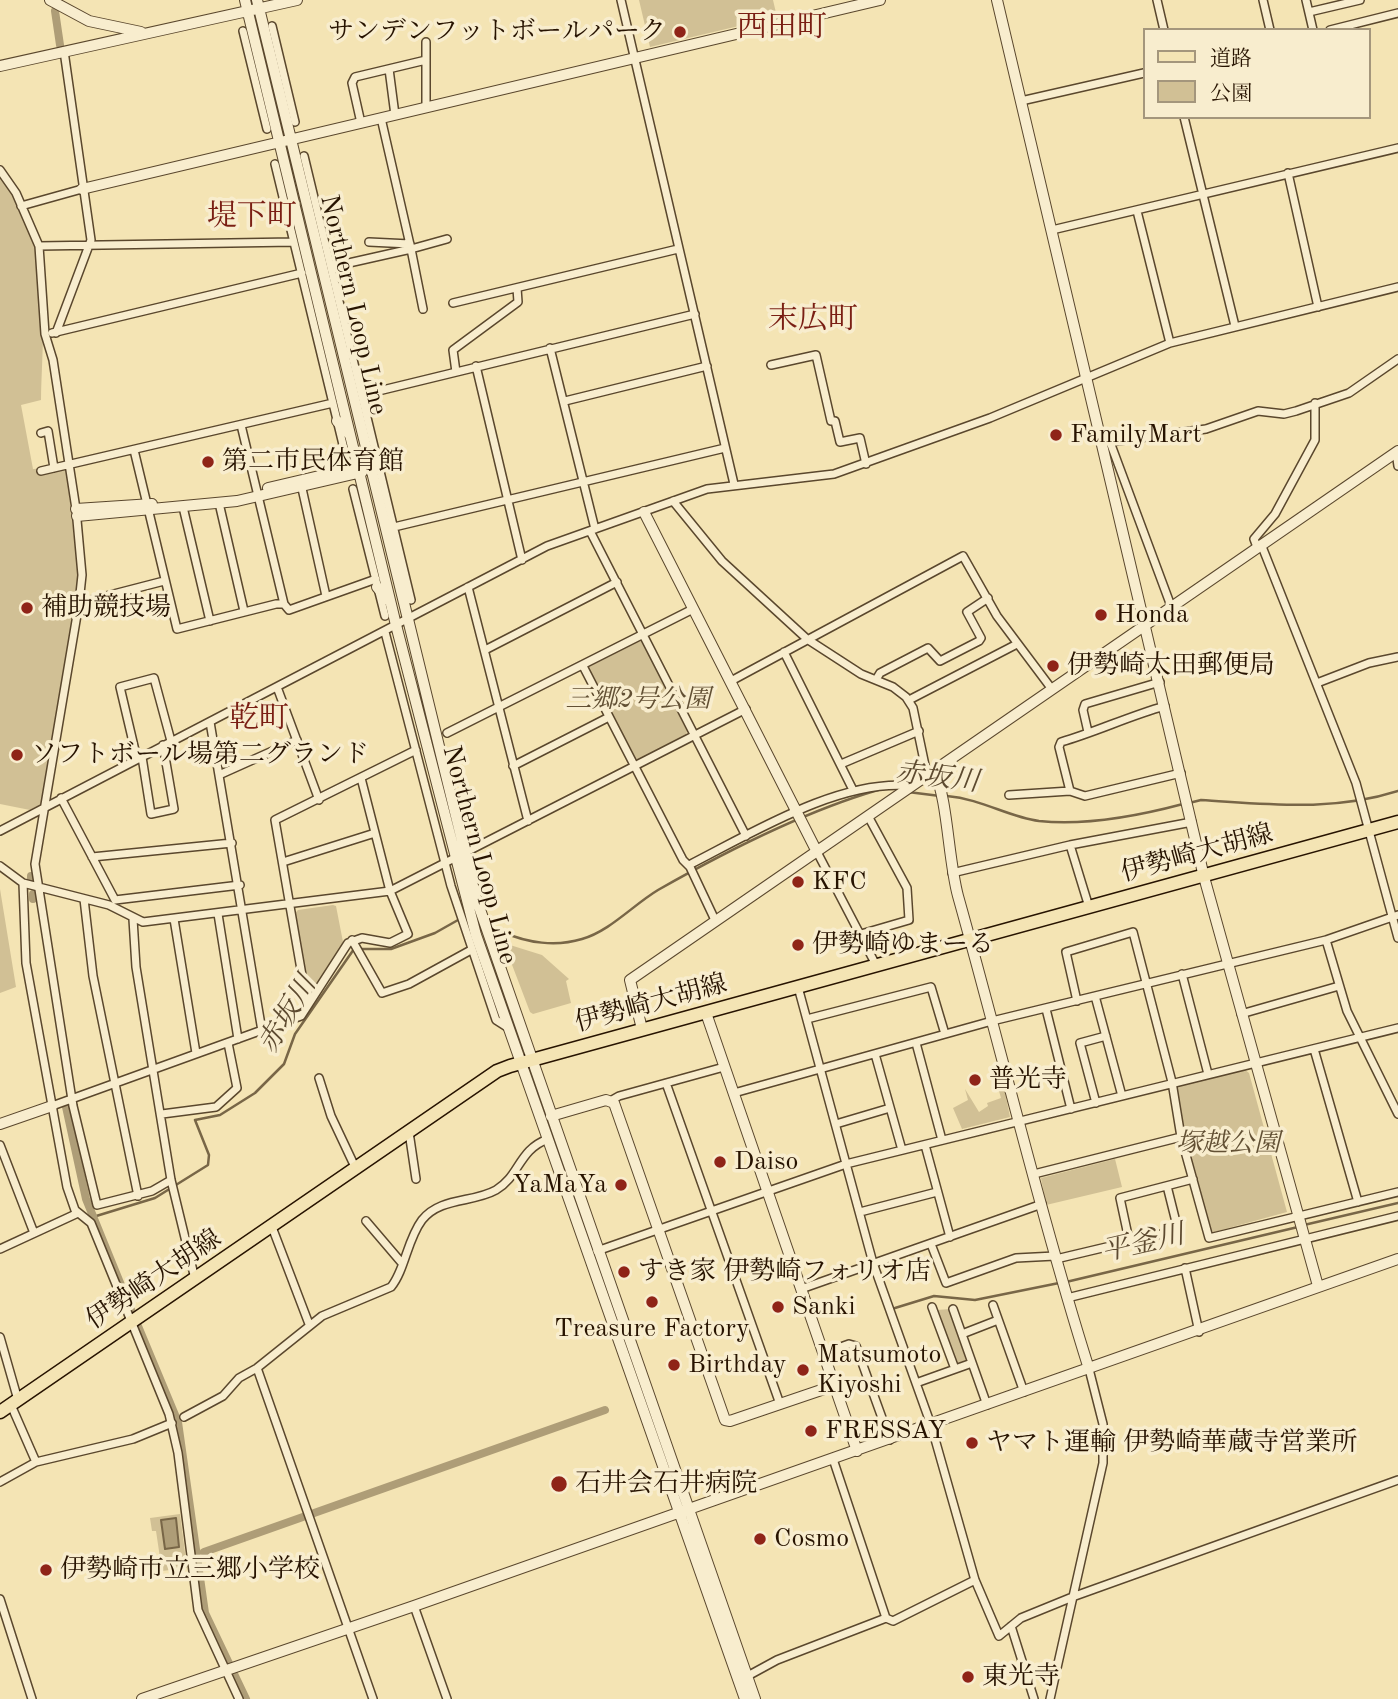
<!DOCTYPE html>
<html>
<head>
<meta charset="utf-8">
<style>
	body { margin:0 }
	#map { position:relative; width:1398px; height:1699px; overflow:hidden; background:#f4e4b4; font-family:"Old Standard TT","Noto Serif JP",serif }
	canvas { display:block }
	.legend { position:absolute; left:1143px; top:28px; width:228px; height:91px; box-sizing:border-box; background:#f8edce; border:2px solid #a4967c; margin:0; padding:9px 12px; list-style:none; font-size:21px; color:#271300 }
	.legend li { display:flex; align-items:center; gap:14px; height:35px }
	.legend b { width:35px; border:2px solid #a4967c }
</style>
</head>
<body>
<div id="map">
<canvas width="1398" height="1699"></canvas>
<ul class="legend">
<li><b style="height:9px;background:#f4e4b4"></b>道路</li>
<li><b style="height:19px;background:#d1c095"></b>公園</li>
</ul>
</div>
<script>
const c = document.querySelector('canvas').getContext('2d');
c.lineJoin = 'round';
function fill(path, color) {
  c.fillStyle = color;
  c.fill(path, 'evenodd');
}
function strokePath(path, color, width, dash) {
  c.strokeStyle = color;
  c.lineWidth = width;
  c.lineCap = dash ? 'butt' : 'round';
  c.setLineDash(dash || []);
  c.stroke(path);
}
function drawText(font, color, halo, rows, align = 'center') {
  c.font = font + ' "Old Standard TT","Noto Serif JP",serif';
  c.lineWidth = 7;
  c.setLineDash([]);
  c.textBaseline = 'middle';
  c.strokeStyle = halo;
  c.fillStyle = color;
  for (const [text, x, y, turn = 0] of rows) {
    c.save();
    c.translate(x, y);
    c.rotate((+turn || 0) * Math.PI / 180);
    c.textAlign = isNaN(turn) ? turn : align;
    if (halo) c.strokeText(text, 0, 0);
    c.fillText(text, 0, 0);
    c.restore();
  }
}
const green = new Path2D(`
	M639,0h134l4,17 -127,30z
	M0,176c13,18 34,55 38,77 9,47 4,99 3,147l-20,5 12,64 33,-2 13,113 -35,223 -14,7 -30,-6z
	M638,641l5,1 44,89 -1,4 -47,25 -5,-2 -45,-88v-4z
	M0,889l16,98 -16,6z
	M333,905l3,1 7,36 -16,30 -14,18h-5l-13,-77 3,-3z
	M510,945l32,10 27,24 -3,2 5,22 -38,11 -3,-2 -24,-63z
	M1244,1069l5,4 38,139 -73,20 -3,-1 -26,-93 -9,-48 3,-4z
	M1003,1082l7,35 -48,12 -9,-21 15,-8 -3,-11 14,23 9,-6 -1,-3 14,-5 -4,-14z
	M1115,1159l7,28 -76,18 -5,-27z
	M950,1309l18,50 -12,5 -19,-54z
	M180,1514l7,54 -25,3 -6,-40h-4l-2,-13z`);
const water = new Path2D(`
	M176,1518l3,29 -14,2 -4,-29z`);
const stream = new Path2D(`
	M908,792l32,4
	M947,796c35,3 61,21 92,25 47,5 99,-5 144,-17
	M1189,803l12,-3c68,4 132,12 197,-9
	M503,932c24,11 53,15 79,7 28,-8 51,-34 76,-49 65,-37 148,-79 220,-100
	M360,949h31l44,-16 23,-13
	M93,1217l62,-19 53,-33 1,-10 -14,-35 25,-5 35,-22 29,-29 11,-30 59,-85
	M1304,1225l94,-22
	M1066,1282l232,-55
	M895,1308l39,-12 41,4 84,-17`);
const canal = new Path2D(`
	M55,11l5,34
	M31,876v4
	M33,894v5
	M66,1107l20,92 48,118
	M138,1326l40,96 27,191 41,86
	M204,1552l401,-142`);
const minor = new Path2D(`
	M621,0l113,484
	M1157,0l7,30
	M1263,0l7,30
	M1306,0l7,30
	M1309,12l51,-12
	M272,26l23,96
	M1330,30l68,-17
	M243,31l24,98
	M426,42v66
	M389,69l6,46
	M1021,101l123,-28
	M1184,117l51,209
	M361,123l-9,-40 3,-6 71,-17
	M304,156l107,444
	M275,164l71,293
	M0,170l16,23 23,53 6,88 8,26 23,149 6,66 -3,28 -44,261 38,242 24,99 55,-14 19,-11
	M1288,173l30,134
	M21,206l61,-17
	M1137,211l33,132
	M1052,230l346,-82
	M369,242l41,2
	M39,246l255,-4
	M331,267l80,-18 -30,-131
	M453,303l225,-54
	M423,309l-12,-60 36,-10
	M52,333l250,-60
	M56,333l35,-93 -27,-189
	M550,348l45,181
	M771,365l45,-10 15,66h4l5,21 20,-4 6,26
	M476,366l46,194
	M456,372l-3,-22 65,-48 -1,-14
	M362,395l333,-81
	M565,401l142,-35
	M241,425l43,179
	M41,433l7,-2 6,37
	M134,450l43,179 99,-25h8l5,6 87,-31
	M1396,452l2,14
	M41,471l292,-68
	M301,484l25,112
	M353,489l32,127
	M673,501l49,60 85,78 54,35 32,13 13,10 7,11 14,67
	M219,503l25,108
	M183,507l27,114
	M394,527l331,-79
	M590,531l156,305
	M1261,544l95,239 42,155
	M1257,547l-3,-8 21,-25 40,-74v-37
	M468,587l60,234
	M79,603l85,-22
	M1171,606l-61,-164 96,-13 52,-18 26,3 12,-3 53,-18 49,-34
	M385,632l66,254 45,134 11,7
	M485,650l132,-68
	M784,652l69,138
	M583,666l100,194 7,7 25,53
	M877,678l3,-5 48,-25 12,13 39,-20 2,-3 -14,-26 21,-14
	M731,681l232,-125 34,60 54,72
	M1317,683l52,-20 29,-6
	M277,687l42,113
	M909,700l108,-56
	M210,722l52,309
	M1088,732l-5,-22 2,-6 75,-22
	M447,733l246,-124
	M142,757l9,57 23,-5 -11,-64
	M137,759l-17,-72 34,-9 17,63
	M841,764l78,-33
	M513,766l96,-49
	M219,775l78,-35
	M1070,791l-11,-44 2,-5c35,-10 68,-26 104,-36
	M1009,795l61,-4 15,5 96,-23
	M61,798l54,102 125,-15
	M0,831l547,-285 160,-57 127,-15 156,-56 180,-75 228,-56
	M1070,845l19,62
	M816,850l60,115
	M92,857l140,-14
	M283,862l92,-29
	M689,865c63,-32 152,-87 223,-79
	M0,866l23,17 86,22 34,17 247,-31 356,-182
	M952,873l118,-28 122,-23
	M23,883l3,80 41,224 8,23 16,13 78,191 9,39 20,157 41,89
	M84,899l9,77 45,220
	M218,914l20,125
	M133,919l3,48 35,213 24,99
	M174,919l22,134
	M861,934l48,-14 -2,-32 -39,-72
	M352,940l30,53 27,-9 62,-34
	M1326,940l21,71 51,103
	M1182,974l26,100
	M798,987l75,276 58,162 44,155 24,56 22,-18 54,-22 323,-116
	M1095,996l27,100
	M1077,1001l-11,-49 67,-20 39,150 9,55 28,101 189,-46
	M307,1004l-32,-184 141,-70
	M1046,1009l25,100
	M1241,1014l98,-28
	M807,1019l124,-32 14,47
	M916,1043l26,97
	M1314,1049l44,153
	M875,1054l27,96
	M319,1078l12,38 25,53
	M666,1083l114,321
	M734,1093l258,-72 334,-81 72,-25
	M612,1100l7,-4 105,-29
	M1096,1103l-16,-60 26,-7
	M52,1106l249,-90 47,-73 14,-5 28,5 18,-9 -18,-43 -29,-113
	M162,1114l54,-7 21,-19 -9,-45
	M836,1124l54,-16
	M409,1132l7,47
	M0,1145l34,88
	M925,1145l25,92
	M1034,1174l147,-37
	M860,1212l77,-20
	M366,1221l35,41
	M272,1227l37,97
	M1129,1240l-9,-42 73,-19
	M931,1244l15,39 70,-25 39,-2
	M0,1249l78,-36
	M597,1251l249,-87 552,-136
	M1056,1259l122,-29 -11,-44
	M1185,1268l14,64
	M801,1289l241,-85
	M1067,1298l331,-82
	M993,1305l31,87
	M932,1307l23,62
	M953,1309l34,96
	M962,1334l36,-14
	M0,1337l18,63
	M824,1353l25,-9 7,2 34,94
	M257,1368l116,331
	M916,1383l56,-20
	M11,1405l25,57
	M184,1417l39,-21 16,-18 18,-10 65,-52 69,-29c14,-17 16,-47 31,-67 18,-23 51,-17 74,-30 24,-14 22,-40 52,-51
	M833,1459l53,159
	M0,1482l36,-20 97,-23 39,-16
	M0,1599l32,100
	M414,1606l33,93
	M1011,1626l23,73
	M744,1678l33,-18 109,-42 7,3 82,-41
	M1050,1699l53,-236v-39l-14,-55`);
const tertiary = new Path2D(`
	M50,0l39,21 52,11
	M245,0l151,625 80,310 269,764
	M257,0l219,898 279,801
	M997,0l207,877 114,409
	M0,66l297,-66
	M82,189l798,-189
	M337,421l13,14
	M268,488l94,-22
	M76,509l76,-5
	M644,512l172,338
	M77,516l160,-15 125,-29
	M377,587l11,13
	M934,770c14,30 14,89 24,126 44,157 82,317 131,473
	M706,1013l151,438
	M642,1029l-12,-49 768,-529
	M551,1116l55,-16 8,3 111,317 5,1 103,-35
	M0,1124l52,-18
	M142,1699l272,-93 984,-347`);
const primary = new Path2D(`
	M0,1412l497,-341 13,-5 888,-244`);
const markers = [
	[680,32,7,"#8f2418"],
	[1056,435,7,"#8f2418"],
	[208,462,7,"#8f2418"],
	[27,608,7,"#8f2418"],
	[1101,615,7,"#8f2418"],
	[1053,666,7,"#8f2418"],
	[17,755,7,"#8f2418"],
	[798,882,7,"#8f2418"],
	[798,945,7,"#8f2418"],
	[975,1080,7,"#8f2418"],
	[720,1162,7,"#8f2418"],
	[621,1185,7,"#8f2418"],
	[624,1272,7,"#8f2418"],
	[652,1302,7,"#8f2418"],
	[778,1307,7,"#8f2418"],
	[674,1365,7,"#8f2418"],
	[803,1370,7,"#8f2418"],
	[811,1431,7,"#8f2418"],
	[972,1443,7,"#8f2418"],
	[559,1484,9,"#8f2418"],
	[760,1539,7,"#8f2418"],
	[46,1570,7,"#8f2418"],
	[968,1677,7,"#8f2418"]
];
const poiNames = [
	["サンデンフットボールパーク",666,32,"right"],
	["FamilyMart",1070,435],
	["第二市民体育館",222,462],
	["補助競技場",41,608],
	["Honda",1115,615],
	["伊勢崎太田郵便局",1067,666],
	["ソフトボール場第二グランド",31,755],
	["KFC",812,882],
	["伊勢崎ゆまーる",812,945],
	["普光寺",989,1080],
	["Daiso",734,1162],
	["YaMaYa",607,1185,"right"],
	["すき家 伊勢崎フォリオ店",638,1272],
	["Sanki",792,1307],
	["Treasure Factory",652,1329,"center"],
	["Matsumoto",817,1355],
	["Kiyoshi",817,1385],
	["Birthday",688,1365],
	["FRESSAY",825,1431],
	["ヤマト運輸 伊勢崎華蔵寺営業所",986,1443],
	["石井会石井病院",575,1484],
	["Cosmo",774,1539],
	["伊勢崎市立三郷小学校",60,1570],
	["東光寺",982,1677]
];
const streetNames = [
	["Northern Loop Line",353,305,77],
	["伊勢崎大胡線",1197,854,-15],
	["Northern Loop Line",479,855,75],
	["伊勢崎大胡線",651,1004,-15],
	["伊勢崎大胡線",154,1280,-34]
];
const parkNames = [
	["三郷2号公園",638,700],
	["塚越公園",1228,1144]
];
const waterNames = [
	["赤坂川",937,778,7],
	["赤坂川",288,1015,-59],
	["平釜川",1143,1244,-13]
];
const quarterNames = [
	["西田町",782,28],
	["堤下町",252,217],
	["末広町",813,320],
	["乾町",259,719]
];
fill(green, '#d1c095');
fill(water, '#ae9d77');
strokePath(water, '#786647', 2);
strokePath(stream, '#786647', 2.5);
strokePath(canal, '#ae9d77', 8);
strokePath(minor, '#5a472d', 10);
strokePath(tertiary, '#5a472d', 12);
strokePath(primary, '#271300', 15);
strokePath(minor, '#f8edce', 7);
strokePath(tertiary, '#f8edce', 10);
strokePath(primary, '#f4e4b4', 12);
for (const [x, y, r, color] of markers) {
  const dot = new Path2D();
  dot.arc(x, y, r, 0, 2 * Math.PI);
  c.fillStyle = color;
  c.fill(dot);
  strokePath(dot, '#f8edce', 2.5);
}
drawText('26px', '#271300', '#f8edce', poiNames, 'left');
drawText('26px', '#271300', '#f8edce', streetNames);
drawText('italic 26px', '#625034', '#f8edce', parkNames);
drawText('italic 28px', '#5d4a30', '#f8edce', waterNames);
drawText('30px', '#7a1f14', '#f8edce', quarterNames);
</script>
</body>
</html>
